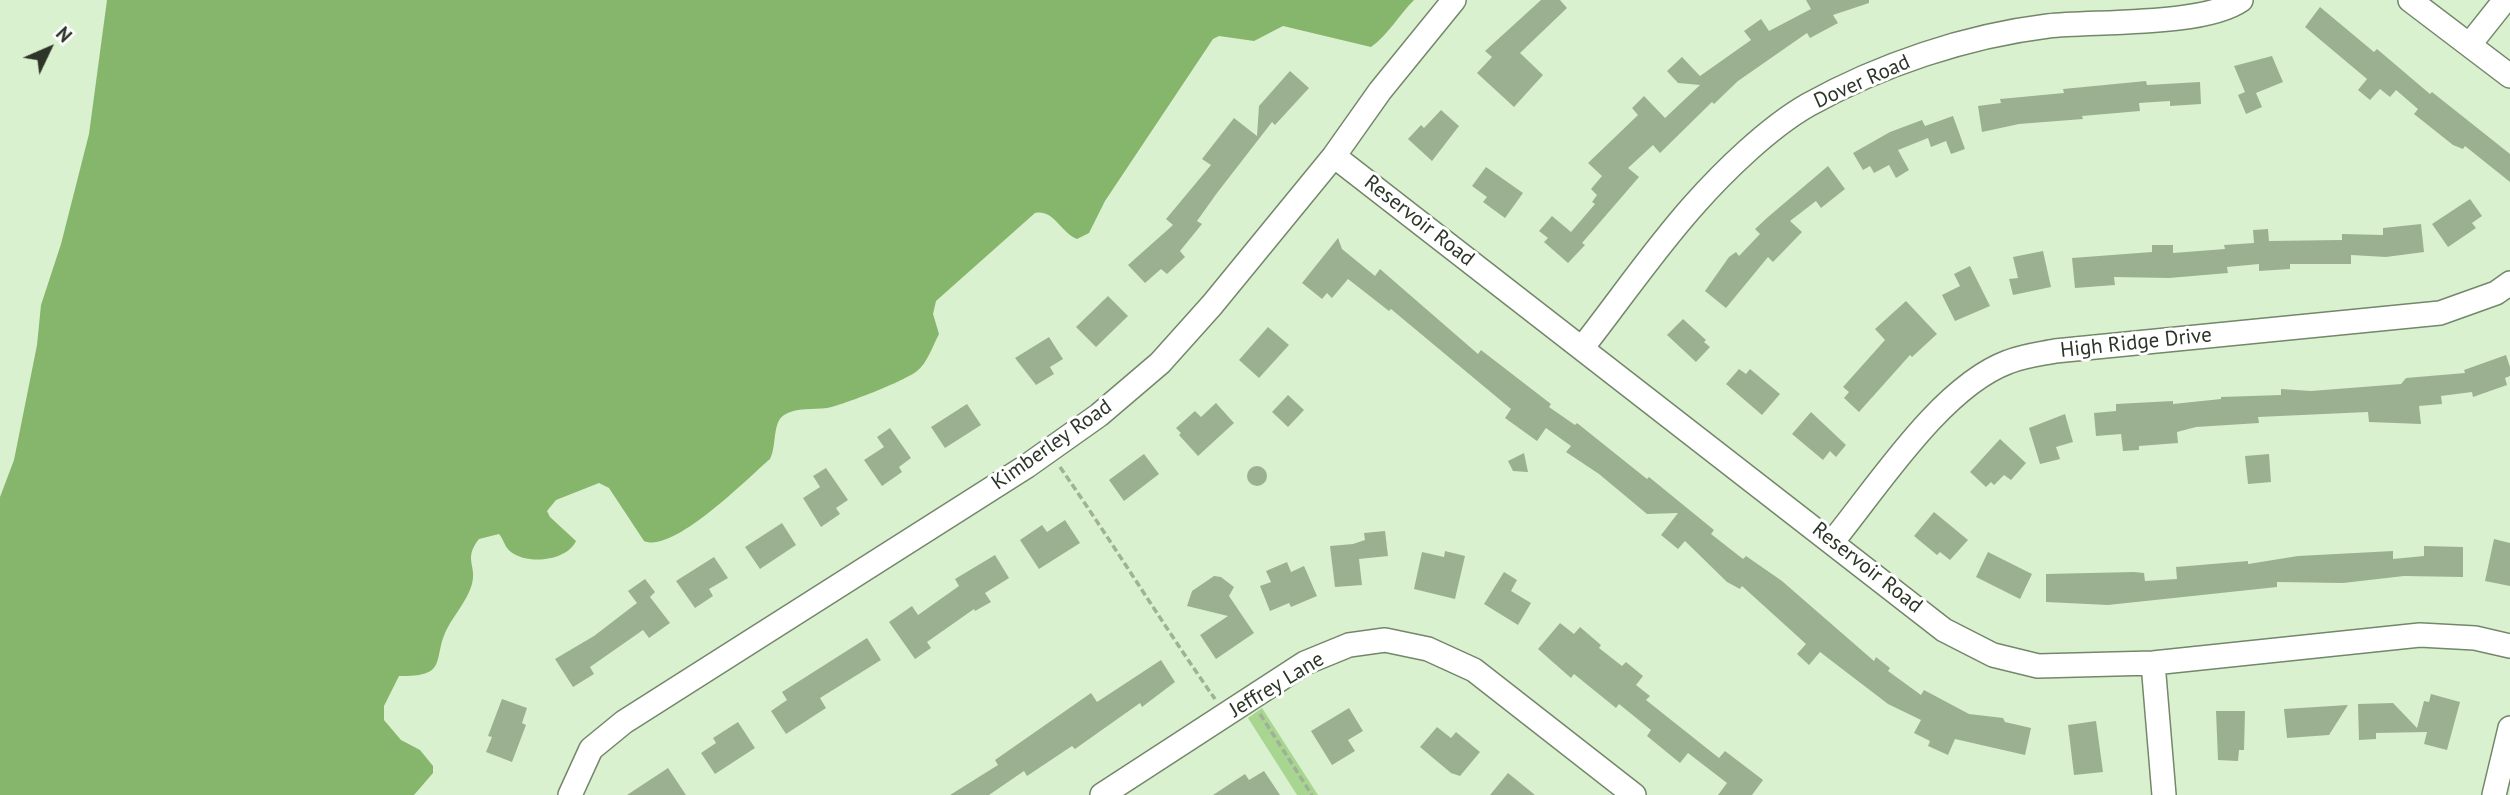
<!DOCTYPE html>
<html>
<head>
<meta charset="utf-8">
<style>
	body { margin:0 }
	#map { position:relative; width:2510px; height:795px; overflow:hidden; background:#daf1d0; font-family:"PT Sans",sans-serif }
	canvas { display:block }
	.north { position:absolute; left:14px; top:14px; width:70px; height:70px; -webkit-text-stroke:5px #fff; paint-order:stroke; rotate:46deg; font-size:19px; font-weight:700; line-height:28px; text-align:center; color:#2c3528 }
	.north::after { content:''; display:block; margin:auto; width:24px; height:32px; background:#2c3528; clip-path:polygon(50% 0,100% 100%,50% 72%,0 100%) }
</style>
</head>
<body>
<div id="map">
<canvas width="2510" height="795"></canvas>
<div class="north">N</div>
</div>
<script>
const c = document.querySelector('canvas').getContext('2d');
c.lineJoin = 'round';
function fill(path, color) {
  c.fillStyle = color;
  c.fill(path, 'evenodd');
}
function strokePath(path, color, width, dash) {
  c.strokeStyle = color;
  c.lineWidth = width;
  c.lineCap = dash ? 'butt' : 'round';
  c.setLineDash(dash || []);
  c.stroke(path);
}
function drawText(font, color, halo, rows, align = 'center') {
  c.font = font + ' "PT Sans",sans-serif';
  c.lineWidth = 6;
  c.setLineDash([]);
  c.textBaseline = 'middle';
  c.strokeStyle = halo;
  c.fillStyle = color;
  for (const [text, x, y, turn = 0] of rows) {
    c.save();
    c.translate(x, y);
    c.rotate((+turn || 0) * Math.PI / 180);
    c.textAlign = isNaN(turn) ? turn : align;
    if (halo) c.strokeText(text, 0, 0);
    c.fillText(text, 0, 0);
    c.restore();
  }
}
const green = new Path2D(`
	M1262,708l56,87h-21l-49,-77z`);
const forest = new Path2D(`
	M107,0h1307c-15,15 -26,35 -43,47l-88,-21 -29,15 -35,-5 -6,3 -108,162 -16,32 -12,6c-16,-6 -23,-30 -42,-26l-99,88 -3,13 6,20c-6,11 -12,30 -22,37 -12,10 -74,34 -90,37 -14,2 -30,-1 -43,7 -12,8 -7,30 -14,44 -22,19 -97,95 -126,82l-35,-53 -10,-5 -43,17 -9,11 3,6 26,24c-9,20 -48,24 -65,11 -6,-4 -7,-12 -12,-18l-20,5c-16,20 -2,26 -7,45 -4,15 -17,30 -24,43 -17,31 3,50 -49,49l-15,30v14l17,20 19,10 13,16v7l-19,22h-414v-298l14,-37 23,-115 4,-40 20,-61 28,-110z`);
const building = new Path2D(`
	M1541,0h19l7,8 -47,45 23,22 -29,32 -37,-34 15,-16 -7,-6z
	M1806,0h63v3l-36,12 5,8 -28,15 -3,-5 -69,48 -24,23 -2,-2 -52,51 -7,-8 -25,23 11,9 -57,66 3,2 -17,18 -24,-21 4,-4 -9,-7 13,-15 19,16 24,-28 -3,-2 5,-7 -6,-6 11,-13 -14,-13 50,-48 -6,-7 12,-12 21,22 35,-33 -22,-2 -11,-12 15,-14 18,19 51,-36 -7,-9 17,-12 8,12 42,-22z
	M2320,7l54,45 3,-3 53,45 2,-2 68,54 10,8v28l-45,-36 -2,3 -10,-4 -39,-31 4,-5 -22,-19 -6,7 -10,-8 -10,11 -12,-10 9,-11 -62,-52z
	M2272,56l11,26 -27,11 6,14 -16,7 -8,-19 7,-3 -11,-26z
	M1290,71l19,17 -34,37 -3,-3 -55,71 -20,28 5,3 -22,27 5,6 -18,17 -6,-5 -16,14 -17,-18 45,-40 -7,-6 45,-54 -9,-6 32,-41 23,18 2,-30z
	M2146,81l1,4 53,-3 1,22 -31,2v-5l-31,2 1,8 -58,5 1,3 -64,5 -37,8 -4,-26 23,-3 -1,-4 64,-6 -1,-4z
	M1441,110l18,16 -27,35 -24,-22 13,-14 3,3z
	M1953,116l12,33 -14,5 -5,-13 -15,6 -3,-9 -30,12 11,20 -13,8 -7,-13 -15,8 -4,-7 -7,4 -10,-17 37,-21 32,-12 3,6z
	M1828,166l17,23 -24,19 -5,-7 -26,20 12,11 -29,30 -5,-5 -42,51 -21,-17 24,-34 7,-5 3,4 21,-22 -5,-5 13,-12z
	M1486,167l37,26 -18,25 -22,-16 4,-5 -15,-11z
	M2470,199l12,17 -10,7 4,5 -28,19 -16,-23z
	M2421,224l3,28 -38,5 -35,-2v9h-61v5l-31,2v-7l-32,3 1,6 -59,5 -55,-1 1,8 -40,3 -3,-30 80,-6v-7h21v8l52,-4 -1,-4 30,-2 -1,-13 15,-1 1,12 73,-1v-6l41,1v-7z
	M1338,238l4,11 33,27 5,-7 98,85 3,-4 70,54 -2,3 26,18 2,-2 70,56 2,-2 65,53 -3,4 32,25 3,-3 36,25 92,80 2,-4 14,11 -2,3 33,24 3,-5 45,24 34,4 2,4 26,6 -6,27 -70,-16 -7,16 -20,-9 2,-5 -16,-8 7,-13 -33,-16 -68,-52 -11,13 -12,-11 9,-10 -64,-58 -2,3 -13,-7 -42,-41 -7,8 -17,-14 17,-22 -31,1 -48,-40 -33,-22 5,-6 -25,-18 -9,13 -32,-23 6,-9 -120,-100 -2,2 -41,-32 -16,19 -5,-5 -5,6 -20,-16z
	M2043,251l8,36 -38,8 -4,-16 9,-1 -5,-21z
	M1970,266l20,40 -35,15 -13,-26 18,-9 -6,-12z
	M1108,296l20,20 -32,31 -20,-20z
	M1906,301l31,33 -25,23 -2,-2 -51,57 -15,-14 5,-6 -6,-5 42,-47 -10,-11z
	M1683,319l23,21 -2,2 6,5 -14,15 -29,-27z
	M1268,327l21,18 -30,33 -20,-18z
	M1049,337l14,22 -13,8 4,7 -18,11 -21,-27z
	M2506,355l4,12v9l-5,2 2,7 -34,12 -1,-5 -31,4 1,8 -23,2 2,18 -52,-2 -1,-10 -110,5 1,6 -63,4 -19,5 1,11 -39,3v4l-16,1 -2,-17 -25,2 -2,-23 22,-2v-7l57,-3v3l48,-5v-2l60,-2v-6l30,2 90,-7 5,-6 59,-5 -1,-3z
	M1739,369l7,5 4,-5 30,25 -18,21 -36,-31z
	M1288,395l16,15 -16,17 -16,-15z
	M1216,403l18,20 -36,33 -19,-21 2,-2 -5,-5 19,-17 6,6z
	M967,404l14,21 -36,23 -14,-21z
	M1811,412l35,33 -10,12 -6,-6 -7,9 -31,-26z
	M2065,414l8,28 -17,5 4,12 -20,5 -11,-36z
	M890,428l21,30 -12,9 3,5 -20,14 -18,-26 20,-13 -7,-10z
	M2000,439l26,24 -15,17 -7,-5 -10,10 -3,-3 -5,5 -16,-15z
	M1524,453l4,19 -15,-1 -5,-10z
	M1144,454l15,20 -35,27 -15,-21z
	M2269,454l2,28 -23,2 -3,-28z
	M1247 476a10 10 0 1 1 20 0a10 10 0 1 1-20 0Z
	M826,468l22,32 -12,8 4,6 -19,13 -18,-29 17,-11 -7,-11z
	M1934,512l34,28 -18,20 -10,-8 -3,3 -23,-19z
	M1065,520l15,23 -41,26 -19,-29 22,-15 5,7z
	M782,523l14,22 -36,24 -15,-22z
	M1385,531l3,25 -29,3 3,26 -27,2 -5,-41 23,-2 12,-4 -1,-7z
	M2494,539l16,4v43l-25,-5z
	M2424,546l39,1v30l-59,-1 -61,7 -66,-1v5l-169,18 -62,-3v-28l88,-2 10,1 1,8 32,-2 -1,-12 72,-6v3l50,-8 95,-5v8l31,-3z
	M1445,551l20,5 -10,43 -41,-10 8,-37 22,5z
	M1988,552l44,22 -12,25 -44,-22z
	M995,555l14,23 -24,15 6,9 -16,9 -1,-2 -47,33 4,6 -16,11 -26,-37 23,-16 6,9 41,-29 -4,-7z
	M714,557l14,21 -19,11 4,7 -18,12 -19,-27z
	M1287,562l4,10 13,-6 13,30 -26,11 -2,-4 -19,8 -10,-25 11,-4 -5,-11z
	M1504,572l13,8 -6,11 20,12 -13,22 -34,-21z
	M1214,576l7,1 13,10 -5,9 25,37 -38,26 -16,-24 28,-19 -41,-10 5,-15z
	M645,579l10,13 -5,5 20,26 -21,15 -6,-8 -53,37 4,7 -21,13 -18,-28 39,-23 43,-33 -9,-12z
	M1560,623l14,11 6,-7 21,18 -2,3 23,18 4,-4 17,14 -7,9 14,11 -4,4 73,58 6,-7 38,29 -11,15h-34l9,-12 -39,-30 -8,10 -33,-27 4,-6 -32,-26 -3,4 -42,-34 -3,4 -33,-29z
	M867,638l14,22 -61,38 6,10 -40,26 -15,-23 16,-11 -5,-8z
	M1161,660l14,22 -33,25 -2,-4 -65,46 -3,-3 -45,30 -3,-5 -35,24h-39l48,-30 -3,-5 96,-67 6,9z
	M2431,694l29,8 -13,48 -23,-6 3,-12 -51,1v6l-17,1 -1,-36 35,-1 24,25 7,-27 5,1z
	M502,699l25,9 -5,15 4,2 -14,37 -26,-10 6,-15 -4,-1z
	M2348,705l-19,30 -42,3 -3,-29z
	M1349,708l14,23 -15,9 7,11 -23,14 -21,-34z
	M2216,711h29l-1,39h-5l-1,11 -20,-1z
	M2096,721l7,51 -29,3 -6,-50z
	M738,722l17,26 -40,26 -14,-21 15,-10 -3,-5z
	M1437,727l14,11 5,-6 24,20 -20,24 -9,-3 -31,-26z
	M668,768l18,27h-59z
	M1264,771l16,24h-67l32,-21 4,6z
	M1508,773l27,22h-45z`);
const path = new Path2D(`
	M1060,467c53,76 101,155 155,232
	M1260,714l52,81`);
const minor = new Path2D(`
	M2410,0l100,76
	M2470,44l35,-44
	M1334,156l610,474 49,25 45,11 115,-3 267,-28 55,3 35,8
	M1582,348c37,-47 71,-97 111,-142 30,-34 75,-78 115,-101 72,-40 158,-69 240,-79 48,-5 156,0 193,-26
	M1833,541c45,-55 108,-154 175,-179 15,-6 32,-8 47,-11l385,-38 56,-20 14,-10
	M2153,663l11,132
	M570,795l21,-46 33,-27 403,-256 72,-51 61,-52 52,-58 122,-149 46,-65 74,-91
	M1102,795l203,-132 44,-18 36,-5 43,9 46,21 160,125
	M2494,795l16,-67`);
const streetNames = [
	["Dover Road",1862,82,-24],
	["Reservoir Road",1419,221,38],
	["High Ridge Drive",2136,343,-6],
	["Kimberley Road",1052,445,-35],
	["Reservoir Road",1867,568,38],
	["Jeffrey Lane",1277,685,-31]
];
fill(green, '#a8d691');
fill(forest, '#85b66c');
fill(building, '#9bb091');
strokePath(minor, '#73876a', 26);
strokePath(path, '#9fb197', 3.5, [7, 3.5]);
strokePath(minor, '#fff', 23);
drawText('21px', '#2c3528', '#fff', streetNames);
</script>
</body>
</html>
